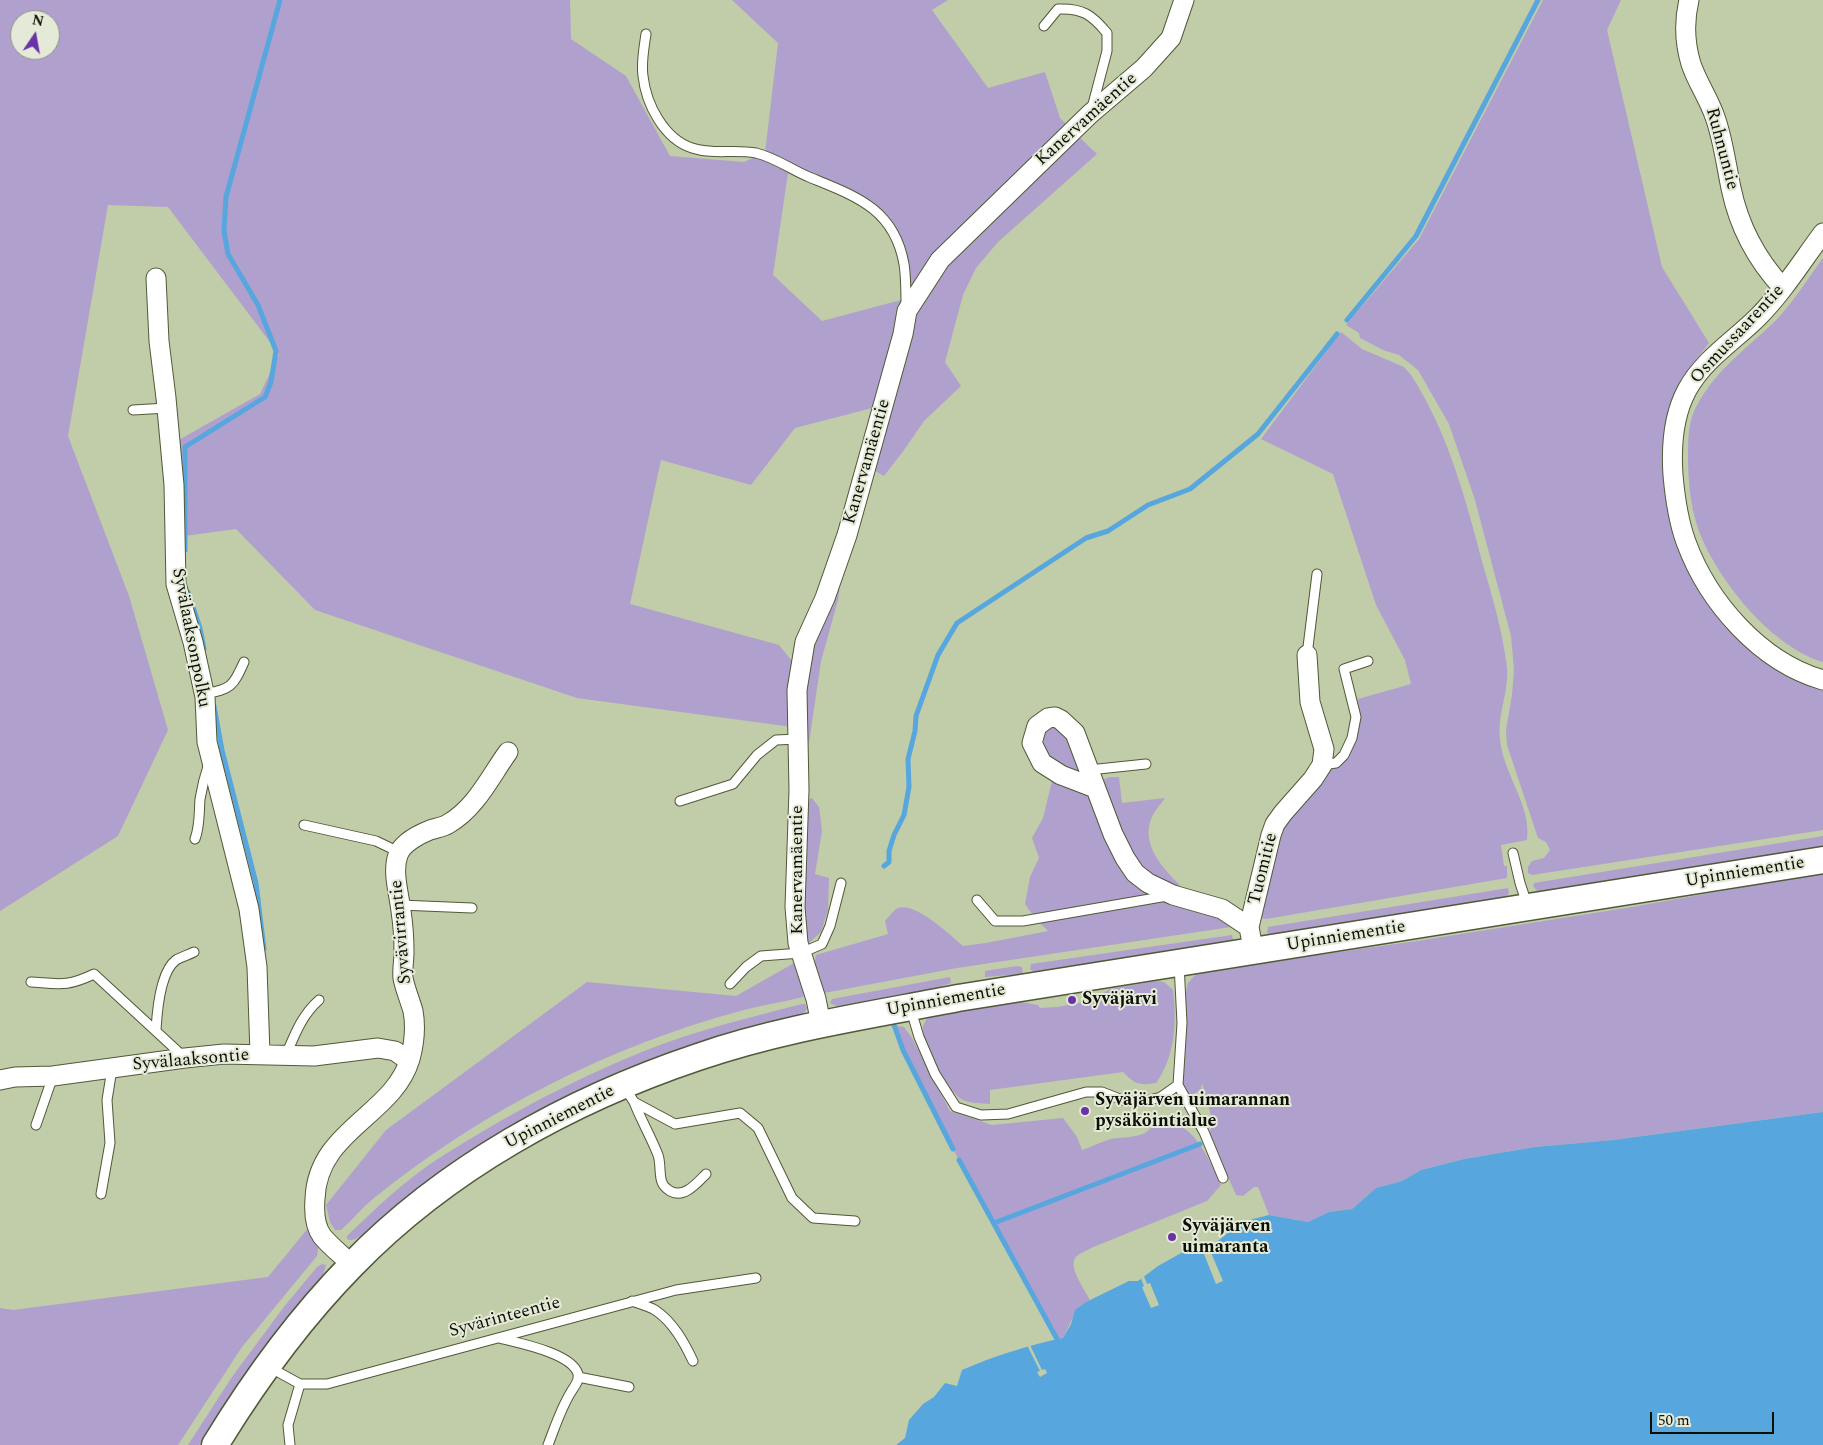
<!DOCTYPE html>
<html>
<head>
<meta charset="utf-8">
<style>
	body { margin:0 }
	#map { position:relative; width:1823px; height:1445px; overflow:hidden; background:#c1cca8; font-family:Spectral,serif }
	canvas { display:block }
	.north { position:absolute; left:10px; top:10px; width:50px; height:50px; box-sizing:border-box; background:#e4ead7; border:1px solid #8e9283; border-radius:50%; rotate:12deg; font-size:14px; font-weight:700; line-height:20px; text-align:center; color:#0c0f04 }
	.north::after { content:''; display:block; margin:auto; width:18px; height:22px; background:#6a32a9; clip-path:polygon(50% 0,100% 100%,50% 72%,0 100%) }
	.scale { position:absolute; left:1650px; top:1412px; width:124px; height:22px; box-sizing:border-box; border:2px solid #0c0f04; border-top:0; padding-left:6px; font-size:15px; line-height:18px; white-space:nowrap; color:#0c0f04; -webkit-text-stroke:4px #e4ead7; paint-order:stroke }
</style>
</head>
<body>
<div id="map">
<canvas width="1823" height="1445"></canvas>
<div class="north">N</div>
<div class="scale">50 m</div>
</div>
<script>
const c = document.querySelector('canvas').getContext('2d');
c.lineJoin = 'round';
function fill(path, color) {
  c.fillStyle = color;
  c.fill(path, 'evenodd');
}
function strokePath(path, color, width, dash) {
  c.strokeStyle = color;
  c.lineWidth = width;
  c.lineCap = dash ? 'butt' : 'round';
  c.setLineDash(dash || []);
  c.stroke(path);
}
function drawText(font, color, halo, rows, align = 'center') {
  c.font = font + ' Spectral,serif';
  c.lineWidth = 4;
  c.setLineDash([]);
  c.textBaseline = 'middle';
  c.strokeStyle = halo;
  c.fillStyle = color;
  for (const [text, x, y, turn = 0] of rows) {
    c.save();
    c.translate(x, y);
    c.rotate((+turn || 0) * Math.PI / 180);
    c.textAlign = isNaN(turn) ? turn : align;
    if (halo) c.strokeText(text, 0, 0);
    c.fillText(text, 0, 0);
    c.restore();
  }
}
const green = new Path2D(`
	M0,0h570l1,39 55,37 44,80 74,6 13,-6 31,17 -15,102 49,46 79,-21 -3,36 -18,70 -85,22 -44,57 -90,-25 -31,144 149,41 13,16 2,25 -2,41 -215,-29 -262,-88 -79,-81 -59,8v-96l83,-47 19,-40 -111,-147 -60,-2 -40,231 61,160 39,134 -50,106 -118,75zM20,20h30v30h-30z
	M732,0h216l-16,10 56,78 57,-16 15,46 10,10 -161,170 -1,-25 -7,-36 -12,-20 -18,-17 -106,-47 13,-110z
	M1543,0h78l-14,30 55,237 47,76c-13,17 -27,33 -35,54 -30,79 3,179 61,237 7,7 18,11 26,16 21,12 41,24 62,36v144l-291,45 -4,-2v-6l4,-6 12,-3 6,-8 -4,-8 -8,-4 -31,-93 -1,-15 6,-35 2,-26 -3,-33 -36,-136 -26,-76 -31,-54 -19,-15 -16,-5 -23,-12 -1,-5 -13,-8 73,-86z
	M1076,134l21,20 -99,88 -22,26 -13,27 -18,67 16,24 -37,35 -20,29 -20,26 -14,-8 40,-152 31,-53z
	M1823,258v404c-50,-15 -99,-75 -120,-121 -12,-26 -15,-57 -15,-85 0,-16 0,-34 8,-49 21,-40 54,-60 84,-91 16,-18 29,-39 43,-58z
	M1341,332l21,17 42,18 7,8c37,57 55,125 72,190 10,34 20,68 24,103 2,24 -10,47 -7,71 3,35 32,67 27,101l-26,5 3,21h3v12l-241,41 -4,-1 -2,-3 13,-79 51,-70 12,-1 23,-44 -1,-22 53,-15 -6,-24 -29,-55 -43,-131 -72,-35z
	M846,545l-8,55 -17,61 -12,82 -9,-12 5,-79z
	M1057,727c15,11 19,29 25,46l-7,2c-19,-12 -29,-16 -33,-41l5,-5z
	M1110,777h9l3,26 43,-5c-4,6 -10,12 -13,19 -12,26 10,51 28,68l-1,4 -37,-19 -16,-19 -25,-66 3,-6z
	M1052,781l20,5 16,7 39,80 106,51 -2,3 -274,41 -133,25 -5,-3 -6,-18 3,-17 72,-21 -3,-13c3,-3 7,-9 11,-12 17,-10 54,26 67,37l23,-3 62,-12 -14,-14 -9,-13 5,-27 9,-19 -7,-20 11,-20z
	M812,798l7,9 3,24 -7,43 14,4 -1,32 -7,22 -12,11 -5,-6 -2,-31 4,-105z
	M1823,836v11l-274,46 -12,-2 -4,-5 1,-3z
	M1823,873v239l-210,28 -78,7 -71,12 -43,11 -19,11 -26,7 -24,21 -23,3 -21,10 -39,-7 -11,-28h-4l-11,9 -7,-1 -27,-61 4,-11 -11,-40 -1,7 -12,6 -6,-10v-15l3,-33 -1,-42 3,-13 8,-9 14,-4 207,-29 215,-34z
	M1508,888l1,5 -3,5 -235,37 -4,-2 1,-6z
	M1232,935l1,5 -6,3 -191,30 -6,-4 1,-5z
	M796,962l8,24 -1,11c-20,5 -40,8 -59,13 -135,36 -262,101 -370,188 -12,10 -22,22 -33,32h-6l-5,-8 -4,-17 60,-75 201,-148 149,14z
	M1017,966l5,1 1,7 -38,3v-6z
	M950,977l1,6 -31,10 -76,14h-6l-8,-4 2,-4z
	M1156,981l8,1 9,8c4,32 2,67 -17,93 -17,3 -21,1 -33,-11l-133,18v14c-8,-1 -18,0 -27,-4 -14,-7 -43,-58 -40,-74 1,-3 4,-7 6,-10l92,-14 17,3 2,3 17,-1 38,-7v-1l15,-10z
	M802,1004h3l2,4 -4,8 -54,12 -96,32 -58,23 -65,32 -68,40 -45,33 -53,46c-5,3 -11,8 -17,5v-3c20,-19 40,-39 62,-56 23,-19 51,-35 76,-50 54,-32 109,-59 167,-82 49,-19 100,-31 150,-44z
	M894,1025l10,2 8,11 38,73 42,14 71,-7 14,19 5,13c9,-3 19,-8 29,-11 10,-2 24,-1 34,-6 4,-2 7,-8 12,-9 34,-10 53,37 64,61l-14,16 -116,47c-4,3 -11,5 -14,8 -11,9 8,34 13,44 -17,8 -18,22 -27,38l-6,1 -104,-190 -50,-99z
	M309,1227l10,16 -2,13 -75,91 -64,98h-178v-137l13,2 255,-33z
	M322,1264l4,1 -4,13 -82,104 -41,63h-11l44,-68 51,-69 34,-41z`);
const water = new Path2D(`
	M1823,1112v333h-927l9,-7 4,-18 14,-16 11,-7 11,-14 12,3 5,-16c32,-14 67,-25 101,-32l8,-14 4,-14 11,-8 43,-21h9l20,-15 25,-14 13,-4 18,-4 19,-15 20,-10 16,-4 39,7 21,-10 23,-3 24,-21 26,-7 19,-11 43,-11 71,-12 78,-7z`);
const pier = new Path2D(`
	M1207,1243l16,38 -7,3 -16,-40z
	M1143,1274l4,10 3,-1 9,22 -8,3 -9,-21 2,-1 -4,-10z
	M1027,1345h3l12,25 3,-1 2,4 -7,4 -3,-5 3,-1z`);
const stream = new Path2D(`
	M1347,320l69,-84 122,-236
	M185,550v-103l80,-50 6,-15 5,-31 -18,-46 -30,-51 -4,-23 2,-34 54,-197
	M188,592l12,36 4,21
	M214,706l8,44 34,133 8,66
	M884,866l5,-4v-11l5,-16 10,-20 5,-28 -1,-28 7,-28 1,-15 22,-61 19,-32 129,-85 22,-7 40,-26 42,-16 68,-55 79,-100
	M894,1025l9,25 50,99
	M959,1160l98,179
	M994,1223l206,-79`);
const lane = new Path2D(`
	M1044,26l14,-17c25,-1 34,6 49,24v18l-15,57
	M646,34c-2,14 -5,28 -3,42 3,28 21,63 49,72 21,7 43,1 64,5 18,4 36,17 53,24 46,19 85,31 95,87 2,13 2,28 2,42
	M133,410l34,-2
	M1307,655l10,-81
	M204,694c27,-5 29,-7 40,-32
	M1322,765l14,-2 8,-8 8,-17 4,-21 -12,-48 24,-8
	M1089,770l57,-6
	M680,801l53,-17 24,-29 19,-15 22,-1
	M304,825l72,16 23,11
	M195,839c5,-13 4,-27 5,-40 2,-12 5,-24 9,-36
	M1513,853l7,30 7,21
	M977,900l18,21h28l144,-25
	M400,905l72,3
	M1179,964l3,59 -4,62 26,47 19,46
	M31,982c29,2 36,5 63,-8l91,84
	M730,984l16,-17 15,-11 40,-3 21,-9 8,-18 11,-43
	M911,1010l8,27 16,37 21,33 25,8 27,-1 78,-22h16l23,9h21l15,-4 17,-12
	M156,1030c1,-18 4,-58 20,-70 5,-3 12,-5 18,-8
	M286,1055c9,-21 16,-40 33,-55
	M625,1088l9,14 41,22 65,-11 18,15 34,70 21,20 42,3
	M634,1102c7,18 17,35 24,53 3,8 1,21 4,27 1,4 5,7 8,9 14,8 27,-8 36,-17
	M36,1125l17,-49
	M101,1194l9,-51 -3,-43 5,-31
	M632,1301c8,3 16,5 23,9 18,12 29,32 38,51
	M499,1338c19,5 73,15 79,36 2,6 -4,13 -7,18 -10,16 -16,35 -23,53
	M269,1367l31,17h27l349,-94 80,-12
	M578,1377l51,10
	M290,1445l-2,-20 12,-41`);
const street = new Path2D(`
	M1689,0c-5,21 -4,44 2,64 6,18 18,35 24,53 8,22 11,47 16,71 8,39 25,71 52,100
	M1823,233c-21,28 -40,59 -65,84 -24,24 -54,42 -71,73 -14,26 -16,56 -14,85 2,23 5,45 13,67 22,60 74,120 137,138
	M156,278l3,63 7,57 8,87 2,99 17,58 12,55 2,45 42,167 8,58 3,87
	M1095,788l-34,-13 -19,-12 -10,-20 5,-17 11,-8 7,-1 6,3 14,13 38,101 12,24 10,15 13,10 25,12 49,14 27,18
	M1251,938l-2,-11 22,-92 4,-11 8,-11 30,-34 9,-14 2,-16 -14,-47 -3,-47
	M821,1024l-5,-25 -18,-56 -3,-36 4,-117 -2,-100 8,-48 20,-44 22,-63 56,-201 4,-23 33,-51 150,-146 54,-46 27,-30 13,-38
	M0,1080l15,-3 38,-1 132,-18 39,-4 90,2 64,-8 17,3 14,10
	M352,1265c-9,-9 -22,-19 -30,-29 -7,-10 -8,-25 -7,-37 2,-69 78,-83 95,-140 4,-15 6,-32 3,-48 -3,-11 -8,-22 -10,-33 -1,-8 1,-17 1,-26 0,-14 -1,-28 -3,-41 -2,-18 -9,-39 -3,-56 4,-12 22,-21 32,-25 6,-2 13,-3 18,-6 28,-16 42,-47 60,-72`);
const secondary = new Path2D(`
	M215,1445c39,-64 84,-126 137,-180 94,-97 218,-165 346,-208 84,-29 173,-42 260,-59l865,-138`);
const markers = [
	[1072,1000,5,"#6a32a9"],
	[1085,1111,5,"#6a32a9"],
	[1172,1237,5,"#6a32a9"]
];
const streetNames = [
	["Kanervamäentie",1087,120,-42],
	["Ruhnuntie",1721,149,75],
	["Osmussaarentie",1738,335,-47],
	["Kanervamäentie",868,462,-74],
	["Syvälaaksonpolku",190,638,79],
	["Tuomitie",1264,869,-76],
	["Kanervamäentie",798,870,-90],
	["Upinniementie",1745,873,-9],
	["Syvävirrantie",402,932,-95],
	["Upinniementie",1346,937,-9],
	["Upinniementie",946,1001,-10],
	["Syvälaaksontie",191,1061,-5],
	["Upinniementie",560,1118,-27],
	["Syvärinteentie",505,1318,-15]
];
const poiNames = [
	["Syväjärvi",1082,1000],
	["Syväjärven uimarannan",1095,1101],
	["pysäköintialue",1095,1122],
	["Syväjärven",1182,1227],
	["uimaranta",1182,1248]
];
fill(green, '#b0a0ce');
fill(water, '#57a7de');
fill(pier, '#c1cca8');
strokePath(stream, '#57a7de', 5);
strokePath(lane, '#505938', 11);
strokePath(street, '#505938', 21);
strokePath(secondary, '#505938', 29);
strokePath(lane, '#fff', 9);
strokePath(street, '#fff', 19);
strokePath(secondary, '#fff', 26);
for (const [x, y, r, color] of markers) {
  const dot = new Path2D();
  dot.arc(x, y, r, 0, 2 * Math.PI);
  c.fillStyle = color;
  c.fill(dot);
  strokePath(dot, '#e4ead7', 2);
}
drawText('18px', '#0c0f04', '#e4ead7', streetNames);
drawText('bold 18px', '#0c0f04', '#e4ead7', poiNames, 'left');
</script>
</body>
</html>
